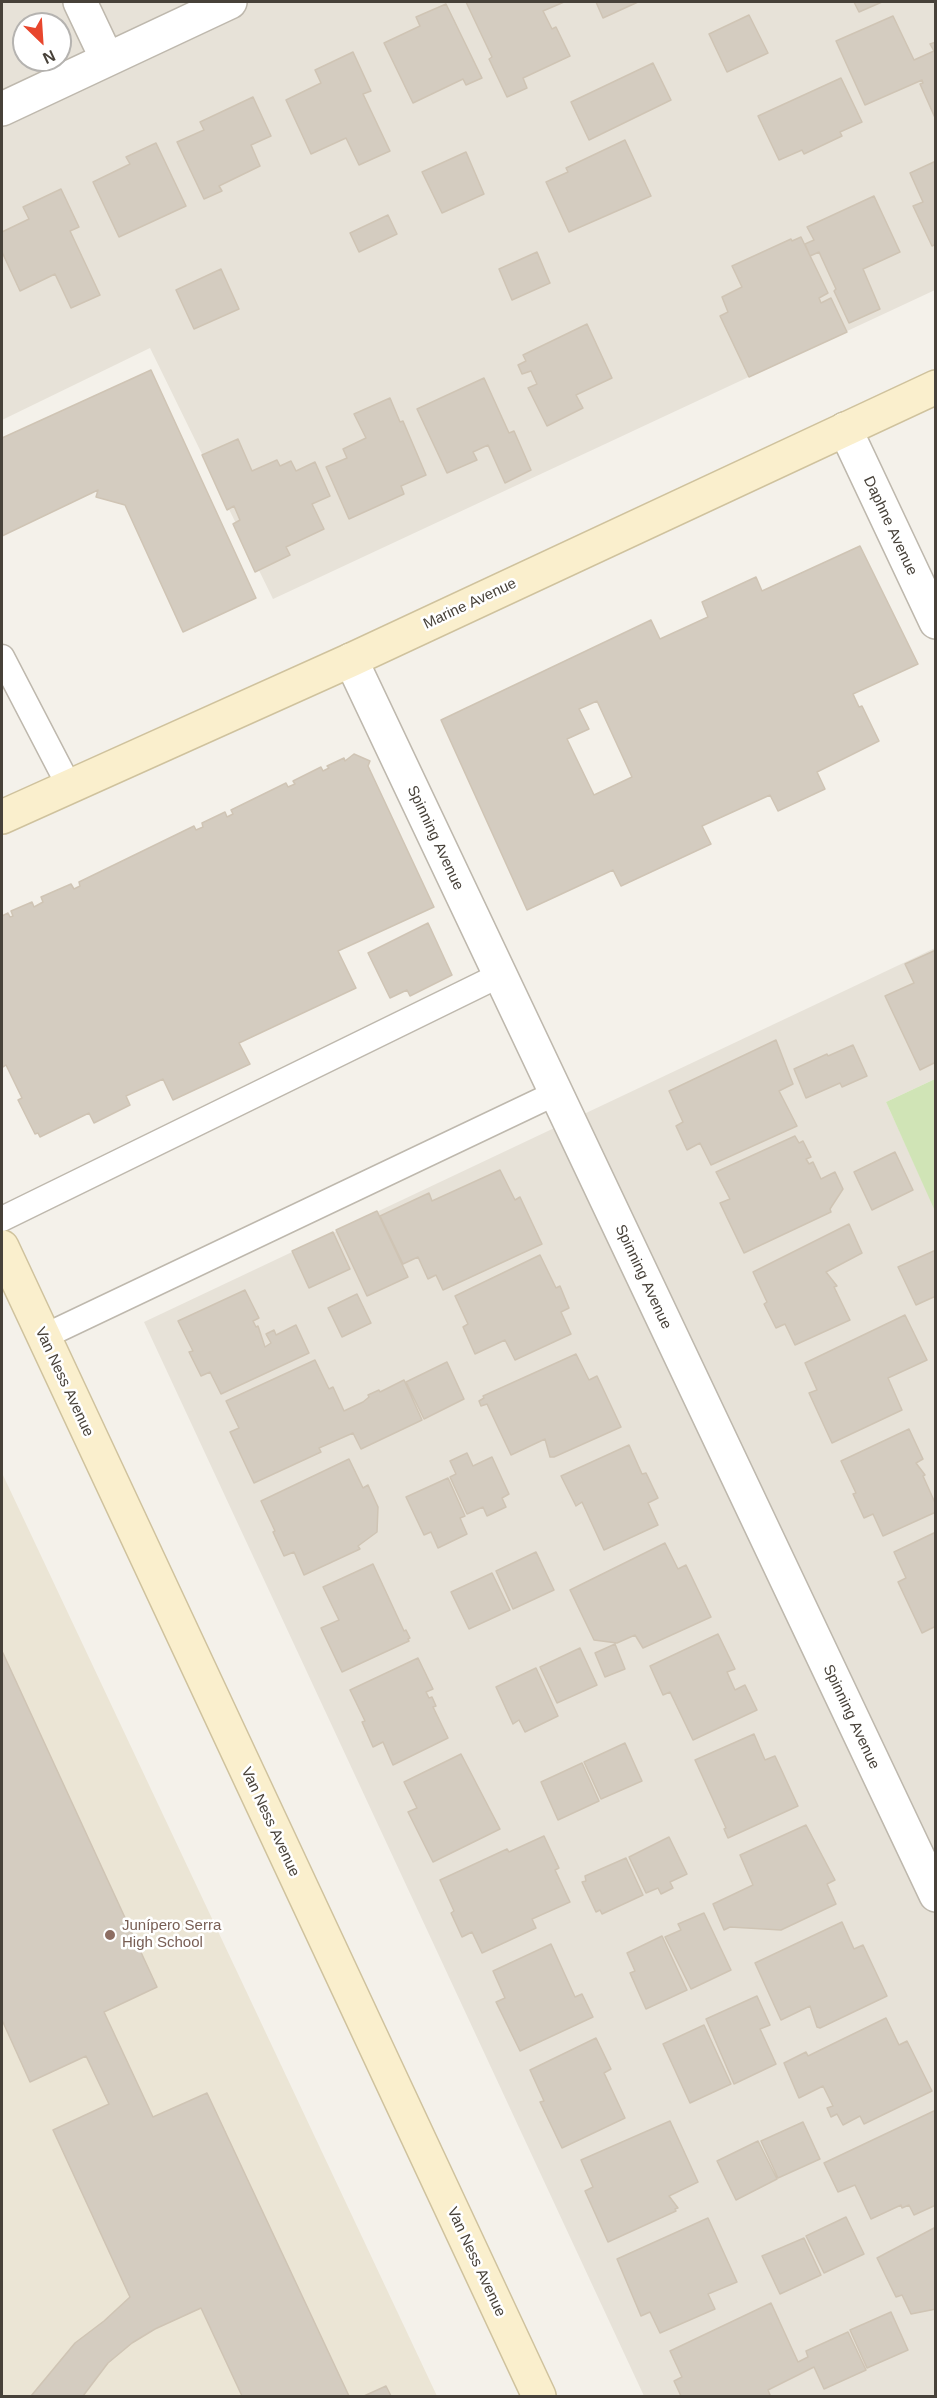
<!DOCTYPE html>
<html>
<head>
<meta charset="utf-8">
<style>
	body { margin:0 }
	#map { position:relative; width:937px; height:2398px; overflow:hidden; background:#f4f1ea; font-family:Arial,sans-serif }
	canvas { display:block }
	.frame { position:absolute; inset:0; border:3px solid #474139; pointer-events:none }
	.north { position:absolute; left:12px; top:12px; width:60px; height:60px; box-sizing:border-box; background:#fff; border:2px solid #b5b3b0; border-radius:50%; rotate:155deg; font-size:16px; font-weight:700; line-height:24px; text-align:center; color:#474139 }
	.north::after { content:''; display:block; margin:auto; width:21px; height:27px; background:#e8462d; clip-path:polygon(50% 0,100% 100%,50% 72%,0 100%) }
</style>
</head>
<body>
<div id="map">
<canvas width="937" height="2398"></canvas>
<div class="frame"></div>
<div class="north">N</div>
</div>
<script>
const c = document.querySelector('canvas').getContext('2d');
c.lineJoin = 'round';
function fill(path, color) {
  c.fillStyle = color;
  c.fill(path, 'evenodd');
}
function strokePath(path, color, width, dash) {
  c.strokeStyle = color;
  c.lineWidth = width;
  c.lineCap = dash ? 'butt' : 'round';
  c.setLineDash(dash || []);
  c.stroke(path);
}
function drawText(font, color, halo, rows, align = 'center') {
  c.font = font + ' Arial,sans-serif';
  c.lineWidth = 5;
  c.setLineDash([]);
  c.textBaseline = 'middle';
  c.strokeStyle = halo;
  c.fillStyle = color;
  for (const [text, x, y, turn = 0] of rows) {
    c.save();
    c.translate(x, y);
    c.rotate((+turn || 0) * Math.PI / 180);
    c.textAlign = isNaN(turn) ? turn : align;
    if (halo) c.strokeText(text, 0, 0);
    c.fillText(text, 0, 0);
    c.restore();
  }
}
const residential = new Path2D(`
	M2,2h933v288l-662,309 -123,-251 -148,72zM24,24h36v36h-36z
	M935,948v131l-49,23 50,109 -1,1185h-291l-500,-1074z`);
const education = new Path2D(`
	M2,1473l435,923h-435z`);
const green = new Path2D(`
	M935,1079v132l-49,-109z`);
const building = new Path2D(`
	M466,2h98l-21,9 9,18 4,-2 14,29 -47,22 4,10 -20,9 -18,-38 3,-2z
	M596,2h42l-35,16z
	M854,2h28l-23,10z
	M446,4l36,74 -16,7 -3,-6 -50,24 -29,-60 36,-17 -4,-9z
	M749,15l19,38 -41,19 -18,-38z
	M893,16l21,44 20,-9 -4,-7 6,-2v78l-16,-36 3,-1 -1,-3 -57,25 -29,-64z
	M353,52l18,39 -8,3 27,57 -31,14 -13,-27 -35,16 -25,-54 35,-17 -6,-13z
	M653,63l18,37 -82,40 -18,-38z
	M841,78l21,44 -22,10 2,4 -38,18 -2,-4 -23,10 -21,-44z
	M253,97l18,39 -20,9 9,21 -41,20 3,5 -18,8 -27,-57 27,-12 -4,-8z
	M625,140l26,56 -82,36 -23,-50 22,-10 -2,-4z
	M156,143l30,63 -67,31 -26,-55 37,-18 -4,-7z
	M466,152l18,42 -42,19 -20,-41z
	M936,161v83l-4,2 -19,-40 10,-4 -13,-29z
	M61,189l18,38 -9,4 30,64 -29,13 -16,-34 -35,17 -18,-39v-20l27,-13 -6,-12z
	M874,196l26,56 -37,17 17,40 -31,14 -15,-32 2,-2 -17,-37 -9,4 -5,-12 9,-4 -7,-13z
	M388,215l9,19 -38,18 -9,-19z
	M801,237l27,56 -9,5 2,5 10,-5 16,34 -98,45 -29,-61 8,-4 -6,-15 20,-10 -10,-21 59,-27 1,2z
	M537,252l13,31 -38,17 -13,-31z
	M221,269l18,40 -45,20 -18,-39z
	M587,324l25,54 -36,17 7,13 -36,18 -19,-38 9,-4 -6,-13 -9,3 -4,-9 8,-4 -3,-6z
	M151,370l105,228 -73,34 -58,-127 -29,-8 2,-7 -96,46v-98z
	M484,378l25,55 5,-2 17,39 -26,13 -17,-38 -15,7 4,8 -30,13 -30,-64z
	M390,398l10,24 3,-1 23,54 -25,11 3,8 -55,25 -23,-52 21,-9 -4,-9 23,-11 -12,-24z
	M238,439l14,32 25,-11 3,6 11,-5 5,10 19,-9 15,34 -18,8 12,25 -38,18 4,8 -35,17 -22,-48 7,-4 -6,-14 -7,4 -25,-55z
	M860,546l58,118 -65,30 6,13 3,-1 17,35 -62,31 8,17 -47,22 -8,-16 -68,31 9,18 -90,42 -8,-16 -86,40 -86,-190 210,-100 9,19 48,-22 -6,-15 54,-25 6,14zM597,701l35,76 -38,18 -27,-56 22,-10 -10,-20z
	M354,754l16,7 -2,5 66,141 -96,44 18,37 -117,55 11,21 -77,36 -10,-21 -37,17 4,9 -36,18 -5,-10 -49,24 -2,-4 -3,1 -17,-34 4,-2 -16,-33 -3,2 -1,-3v-148l6,-3 2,4 3,-1 -2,-5 21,-9 2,5 9,-5 -2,-5 30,-13 3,5 6,-3 -1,-4 115,-56 2,4 7,-3 -1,-4 23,-11 2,5 6,-3 -2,-4 55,-27 2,4 7,-3 -2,-3 28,-14 2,4 6,-3 -2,-2 17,-8 1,3z
	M428,923l24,52 -42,21 -3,-6 -17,8 -22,-45z
	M936,950v112l-16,8 -35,-74 29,-13 -9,-19z
	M776,1040l17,44 -14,7 18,35 -86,39 -11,-22 -13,7 -11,-24 7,-4 -14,-31z
	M853,1045l14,31 -25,11 -2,-4 -34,15 -12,-29 33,-15 1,2z
	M795,1136l4,7 4,-2 8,16 -5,2 3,5 4,-2 8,17 14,-7 8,17 -13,20 1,3 -87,41 -24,-50 10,-4 -14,-27z
	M895,1152l18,38 -41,20 -18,-38z
	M500,1170l15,30 5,-3 22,47 -99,46 -7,-15 -8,4 -10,-22 -15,7 -23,-48 49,-23 3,8z
	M377,1211l31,66 -41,19 -31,-66z
	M849,1224l13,29 -36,19 11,14 -3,1 16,33 -55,25 -10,-21 -9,4 -12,-24 3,-2 -14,-30z
	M333,1232l17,37 -41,19 -17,-37z
	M936,1250v46l-20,9 -18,-38z
	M540,1255l16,33 4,-2 9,22 -8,4 10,22 -56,26 -10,-20 -30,14 -12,-27 5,-3 -13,-28z
	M245,1290l14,28 -6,3 3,6 2,-1 7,21 6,-4 -5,-9 8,-4 2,5 20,-10 13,28 -88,41 -11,-22 -9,4 -12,-24 4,-1 -15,-30z
	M357,1294l14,29 -29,14 -14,-29z
	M905,1315l22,45 -39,18 14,32 -70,33 -23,-50 8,-3 -12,-27z
	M576,1354l13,26 8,-4 24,51 -67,30h-4l-5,-18 -34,16 -24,-51 -6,2 -2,-5 5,-3 -1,-2z
	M315,1360l14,29 4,-2 11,24 19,-9 6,-5 -1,-2 11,-5 1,2 24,-12 18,40 -61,29 -8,-16 -34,15 2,4 -67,31 -24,-51 9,-4 -13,-27z
	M447,1362l17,37 -40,20 -18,-37z
	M909,1429l14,30 -7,4 9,12 -2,1 13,29v7l-53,24 -10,-22 -9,4 -11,-24 3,-1 -15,-32z
	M629,1445l13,29 4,-1 12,25 -10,5 10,22 -54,25 -22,-48 -6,4 -15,-30z
	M467,1453l6,13 19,-9 17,37 -7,4 4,9 -19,9 -4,-9 -16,7 -17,-37 6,-3 -6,-13z
	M349,1459l14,29 5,-3 10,22 -1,25 -19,14 2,3 -56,26 -10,-23 -10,4 -11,-24 2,-1 -14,-30z
	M448,1478l17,38 -5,2 7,16 -29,14 -7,-16 -7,3 -18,-38z
	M936,1532v94l-14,7 -24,-51 8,-4 -12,-26z
	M665,1543l13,26 8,-4 25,52 -68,31 -8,-13 -18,8 -23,-3 -24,-50z
	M536,1552l18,38 -41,19 -17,-38z
	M373,1564l31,67 2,-1 4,8 -2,1 1,2 -67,31 -21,-44 18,-8 -16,-33z
	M492,1573l18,37 -41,19 -18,-37z
	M718,1634l17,35 -8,3 8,18 10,-5 12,25 -64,30 -23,-48 -7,3 -13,-29z
	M615,1644l10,25 -20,8 -10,-24z
	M580,1648l17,37 -40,18 -17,-36z
	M2,1651l155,336 -53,25 49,105 54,-24 142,303h-107l-41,-88 -46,21 -23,14 -24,20 -25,33h-52l44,-53 29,-22 26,-24 -77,-167 56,-26 -23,-48 -56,26 -28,-62z
	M418,1658l15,31 -7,3 3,6 3,-1 4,9 -3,1 15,31 -55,27 -10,-23 -10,5 -11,-25 3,-1 -15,-31z
	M536,1668l22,48 -33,16 -6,-12 -6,4 -17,-37z
	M754,1734l11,26 10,-4 23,50 -70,32 -4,-9 2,-1 -31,-68z
	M625,1743l17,38 -41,18 -17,-37z
	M461,1754l39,75 -67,33 -25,-50 9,-4 -13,-26z
	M582,1763l17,38 -41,19 -17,-38z
	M806,1825l29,55 -8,4 9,20 -55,26 -51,-3 -6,3 -11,-26 40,-19 -13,-30z
	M544,1836l15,32 -4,2 15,32 -38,17 4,9 -54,25 -10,-21 -10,5 -11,-24 3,-2 -14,-31 67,-31 2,3z
	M669,1837l18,37 -17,8 3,6 -12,6 -3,-6 -12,5 -17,-36z
	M626,1858l17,37 -41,19 -2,-4 -4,2 -14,-30 4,-1 -1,-5z
	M704,1913l27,57 -40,19 -26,-52 16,-7 -3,-6z
	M842,1922l12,27 9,-4 24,51 -67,32 -3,-1 -7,-21 -29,14 -26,-57z
	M662,1936l25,54 -41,19 -16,-36 5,-2 -8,-18z
	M551,1944l24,53 7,-3 11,23 -73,34 -24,-49 9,-4 -12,-27z
	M757,1996l13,29 -10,4 16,35 -42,20 -28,-65z
	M886,2018l13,27 8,-4 25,50 -68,33 -4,-8 -17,9 -6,-11 -6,3 -4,-9 6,-2 -10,-20 -24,12 -15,-35 22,-11 2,4z
	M704,2025l27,59 -41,19 -27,-59z
	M596,2038l15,31 -7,4 21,45 -63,30 -22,-46 4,-1 -14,-31z
	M936,2110v95l-22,10 -5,-10 -7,3 -1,-3 -30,14 -16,-34 -17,7 -14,-29z
	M670,2121l28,61 -29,14 9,12 -3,1 1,2 -68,31 -23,-51 8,-4 -12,-27z
	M803,2122l17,37 -42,19 -17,-37z
	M758,2141l19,38 -41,21 -19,-39z
	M846,2217l18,37 -40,19 -18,-37z
	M708,2218l29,64 -29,12 7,15 -55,24 -10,-21 -9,4 -24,-57z
	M936,2227v82l-25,5 -9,-19 -6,2 -19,-39z
	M804,2238l17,37 -41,19 -18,-38z
	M771,2303l27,59 10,-5 -2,-6 42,-19 18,38 -42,19 -10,-22 -46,23 2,5 -2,1h-87l-7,-15 8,-4 -12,-26z
	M891,2312l17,38 -41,18 -17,-38z
	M386,2386l5,10h-27z`);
const lane = new Path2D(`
	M2,657l67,129
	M2,1219l498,-244
	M43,1337l513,-244`);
const street = new Path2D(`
	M80,2l27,57
	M2,109l228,-107
	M845,429l91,193
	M351,660l585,1235`);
const secondary = new Path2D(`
	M2,817l349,-157 585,-273
	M2,1247l537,1149`);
const markers = [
	[110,1935,6,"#8d6e63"]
];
const streetNames = [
	["Daphne Avenue",890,526,65],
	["Marine Avenue",470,604,-25],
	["Spinning Avenue",435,838,65],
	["Spinning Avenue",643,1277,65],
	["Van Ness Avenue",64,1382,65],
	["Spinning Avenue",851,1717,65],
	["Van Ness Avenue",270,1822,65],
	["Van Ness Avenue",476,2262,65]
];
const educationNames = [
	["Junípero Serra",122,1926],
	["High School",122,1943]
];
fill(residential, '#e7e2d8');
fill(education, '#ebe5d5');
fill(green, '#d0e4b6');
fill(building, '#d4ccc0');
strokePath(building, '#cfc4b4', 1.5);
strokePath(lane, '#beb8ad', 27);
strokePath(street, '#beb8ad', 36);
strokePath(secondary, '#cfc29d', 36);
strokePath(lane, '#fff', 24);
strokePath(street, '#fff', 33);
strokePath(secondary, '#faefcd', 33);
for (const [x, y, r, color] of markers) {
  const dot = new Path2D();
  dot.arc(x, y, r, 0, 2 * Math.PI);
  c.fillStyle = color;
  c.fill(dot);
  strokePath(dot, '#fff', 2);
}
drawText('15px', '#474139', '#fff', streetNames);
drawText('15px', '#785e54', '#fff', educationNames, 'left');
</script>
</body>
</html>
